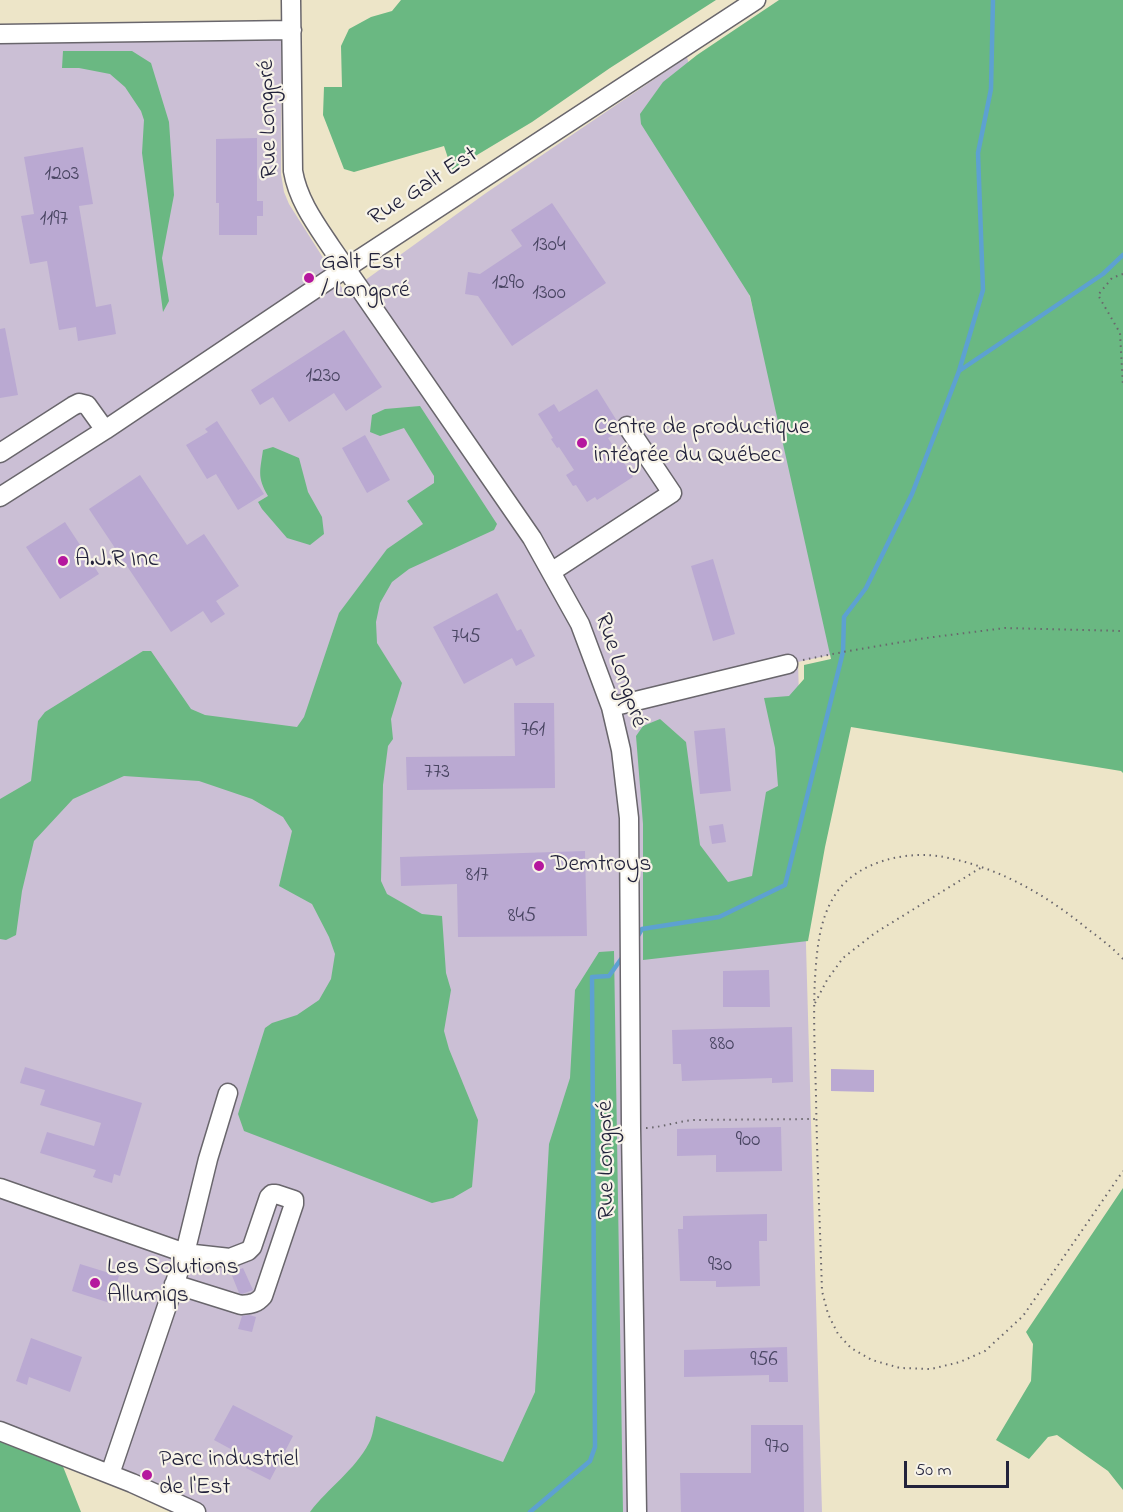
<!DOCTYPE html>
<html>
<head>
<meta charset="utf-8">
<style>
	body { margin:0 }
	#map { position:relative; width:1123px; height:1512px; overflow:hidden; background:#ede5c8; font-family:"Indie Flower",sans-serif }
	canvas { display:block }
	.scale { position:absolute; left:904px; top:1461px; width:105px; height:27px; box-sizing:border-box; border:3px solid #22223b; border-top:0; padding-left:8px; font-size:18px; line-height:21px; white-space:nowrap; color:#22223b; -webkit-text-stroke:4px #f7f3e8; paint-order:stroke }
</style>
</head>
<body>
<div id="map">
<canvas width="1123" height="1512"></canvas>
<div class="scale">50 m</div>
</div>
<script>
const c = document.querySelector('canvas').getContext('2d');
c.lineJoin = 'round';
function fill(path, color) {
  c.fillStyle = color;
  c.fill(path, 'evenodd');
}
function strokePath(path, color, width, dash) {
  c.strokeStyle = color;
  c.lineWidth = width;
  c.lineCap = dash ? 'butt' : 'round';
  c.setLineDash(dash || []);
  c.stroke(path);
}
function drawText(font, color, halo, rows, align = 'center') {
  c.font = font + ' "Indie Flower",sans-serif';
  c.lineWidth = 4.5;
  c.setLineDash([]);
  c.textBaseline = 'middle';
  c.strokeStyle = halo;
  c.fillStyle = color;
  for (const [text, x, y, turn = 0] of rows) {
    c.save();
    c.translate(x, y);
    c.rotate((+turn || 0) * Math.PI / 180);
    c.textAlign = isNaN(turn) ? turn : align;
    if (halo) c.strokeText(text, 0, 0);
    c.fillText(text, 0, 0);
    c.restore();
  }
}
const industrial = new Path2D(`
	M282,33l-1,141 3,18 5,12 57,90 140,-101 201,-136 156,595 -45,10 24,850h-626l-196,-81v-1392z`);
const forest = new Path2D(`
	M401,0h315l-106,68 -78,54 -80,48 -8,-24 -90,26 -10,-3 -21,-54 1,-28h18l-1,-41 8,-17 22,-12 21,-6z
	M779,0h344v773l-2,-2 -270,-44 -26,120 -17,94 -165,19v-136l-7,-88 7,-10 17,-7 26,23 14,103 28,37 24,-6 14,-84 12,-6 -3,-38 -11,-50 25,-2 15,-17v-14l27,-6 -81,-363 -109,-172 -1,-10 23,-32 34,-27z
	M63,51h69l19,12 18,59 5,73 -12,63 7,43 -6,11 -21,-159 2,-33 -3,-9 -16,-24 -15,-13 -31,-6h-17z
	M420,406l77,118 -3,6 -85,39 -17,13 -12,21 -4,19 1,21 25,40 -11,36 2,20 -5,7 -5,39 -2,96 6,13 35,20 20,2 4,57 5,17 -7,41 5,18 29,71 -6,67 -19,11 -21,5 -188,-72 -6,-17 27,-86 7,-5 25,-8 22,-15 12,-21 4,-25 -6,-17 -17,-33 -33,-18 13,-55 -9,-14 -31,-18 -53,-18 -75,-5 -51,23 -39,42 -12,50 -6,44 -10,5 -6,-1v-140l31,-18 7,-60 7,-9 98,-61h8l40,58 14,6 92,12 7,-10 35,-104 48,-64 36,-25 -16,-23 27,-18v-7l-30,-48 -24,8 -10,-4 2,-17 13,-6z
	M273,447l26,11 9,34 14,25 2,17 -14,11 -23,-7 -25,-29 -4,-7 10,-6c-11,-19 -8,-25 -5,-46z
	M614,951l9,561h-313c18,-24 45,-42 59,-69 4,-7 5,-18 7,-27l127,46 32,-70 14,-248 21,-66 5,-88 24,-38z
	M1123,1188v302l-15,-19 -51,-36 -9,2 -19,22 -33,-19 35,-59 2,-37 -7,-12z
	M0,1440l62,24 19,48h-81z`);
const stream = new Path2D(`
	M959,371l144,-97 20,-19
	M636,939l6,-10 77,-12 66,-32 58,-233 1,-35 22,-29 46,-94 47,-123 24,-81 -5,-137 13,-64 2,-89
	M530,1512l60,-51 5,-14 -3,-470 17,-1 15,-21`);
const building = new Path2D(`
	M257,138v63h6v15h-6v19h-38v-32h-3v-64z
	M83,147l10,57 -14,2 17,101 15,-3 5,30 -38,7 -2,-14 -17,3 -12,-69 -17,3 -9,-48 13,-2 -10,-57z
	M552,203l54,80 -94,63 -34,-50 -13,-2 3,-22 12,2 42,-28 -11,-16z
	M5,328l13,67 -18,3v-69z
	M344,330l38,57 -36,24 -12,-18 -45,29 -16,-25 -13,8 -9,-15z
	M597,389l20,32 -1,4 -4,3 3,6 -7,4 25,39 -36,23 -2,-3 -8,5 -11,-17 -3,1 -7,-11 8,-5 -15,-23 -2,1 -6,-9 2,-1 -15,-24 16,-10 5,8z
	M217,421l47,73 -26,16 -22,-36 -9,5 -21,-34 22,-13 -3,-3z
	M365,435l25,45 -23,13 -25,-45z
	M140,475l47,70 17,-11 35,52 -23,15 9,13 -14,9 -8,-12 -32,21 -82,-123z
	M65,522l34,52 -39,25 -34,-52z
	M713,559l22,75 -22,7 -22,-75z
	M497,593l20,38 4,-2 14,27 -19,10 -4,-8 -48,26 -31,-57z
	M514,703h40l1,85 -148,2 -1,-33 109,-1z
	M725,728l6,63 -31,3 -6,-63z
	M723,824l3,18 -14,2 -3,-18z
	M585,851l2,85 -129,1 -1,-53 -56,2 -1,-29z
	M769,970l1,37h-47v-36z
	M792,1027l1,55 -21,1v-5l-90,3 -1,-17h-8l-1,-34z
	M25,1067l117,36 -22,73 -6,-2 -2,9 -19,-6 3,-7 -56,-17 7,-21 47,14 7,-23 -61,-18 5,-15 -25,-7z
	M831,1069l43,1v22l-43,-1z
	M781,1127l1,44 -66,1v-17l-39,1v-27z
	M767,1214v27h-8l1,45 -44,1v-6h-36l-2,-52h5v-13z
	M80,1264l39,12 -9,27 -38,-12z
	M243,1268l10,22 -11,4 -3,-1 -8,-20z
	M249,1315l7,2 -4,15 -14,-3 4,-13z
	M31,1338l51,19 -12,35 -41,-15 -2,8 -11,-4z
	M787,1347l1,35h-19v-7l-85,2v-27z
	M233,1405l60,31 -23,44 -24,-12 5,-8 -37,-20z
	M751,1425h52l1,87h-123l-1,-39h71z`);
const path = new Path2D(`
	M1123,274l-11,4 -14,17 22,38 3,53
	M803,660l40,-8 83,-14 79,-10 118,3
	M1123,959c-10,-11 -22,-20 -34,-29 -44,-36 -89,-62 -145,-73 -36,-7 -88,4 -109,38 -16,25 -18,54 -20,83 -2,39 0,78 1,118 1,65 4,130 6,195l6,23 10,20 13,14 21,12 28,8 31,1 29,-7 25,-11 38,-35 100,-145
	M815,1003l12,-23 16,-22 32,-25 107,-66
	M646,1128c18,-1 32,-7 49,-8l121,-1`);
const minor = new Path2D(`
	M291,0l2,171c5,29 22,52 38,76l201,291 48,86 31,83 10,43 8,68 2,310 6,384
	M0,34l292,-4
	M0,453l73,-47 6,-3 8,2 18,25
	M0,497l105,-67 241,-162 410,-268
	M551,572l121,-79 -45,-67
	M611,707l177,-43
	M0,1188l185,65 45,5 18,-7 4,-4 17,-50 3,-3h4l18,6v4l-31,92c-7,8 -12,8 -22,9l-67,-21
	M0,1431l132,52 64,29
	M110,1474l75,-221 23,-94 20,-66`);
const markers = [
	[309,278,6,"#b5179e"],
	[582,443,6,"#b5179e"],
	[63,561,6,"#b5179e"],
	[539,866,6,"#b5179e"],
	[95,1283,6,"#b5179e"],
	[147,1475,6,"#b5179e"]
];
const numberNames = [
	["1203",62,176],
	["1197",54,221],
	["1304",549,247],
	["1290",508,285],
	["1300",549,295],
	["1230",323,378],
	["745",466,639],
	["761",533,732],
	["773",437,774],
	["817",477,877],
	["845",522,918],
	["880",722,1046],
	["900",748,1142],
	["930",720,1267],
	["956",764,1362],
	["970",777,1449]
];
const streetNames = [
	["Rue Longpré",270,119,-92],
	["Rue Galt Est",424,188,-33],
	["Rue Longpré",619,671,71],
	["Rue Longpré",608,1160,-91]
];
const poiNames = [
	["Galt Est",321,264],
	["/ Longpré",321,292],
	["Centre de productique",594,429],
	["intégrée du Québec",594,457],
	["A.J.R Inc",75,561],
	["Demtroys",551,866],
	["Les Solutions",107,1269],
	["Allumiqs",107,1297],
	["Parc industriel",159,1461],
	["de l'Est",159,1489]
];
fill(industrial, '#cbbfd5');
fill(forest, '#6ab882');
strokePath(stream, '#5da1d1', 4.5);
fill(building, '#baa9d2');
strokePath(minor, '#69666c', 21);
strokePath(path, '#69666c', 2, [1.5, 4.5]);
strokePath(minor, '#fff', 18);
for (const [x, y, r, color] of markers) {
  const dot = new Path2D();
  dot.arc(x, y, r, 0, 2 * Math.PI);
  c.fillStyle = color;
  c.fill(dot);
  strokePath(dot, '#f7f3e8', 2);
}
drawText('21px', '#484461', null, numberNames);
drawText('24px', '#22223b', '#f7f3e8', streetNames);
drawText('24px', '#22223b', '#f7f3e8', poiNames, 'left');
</script>
</body>
</html>
